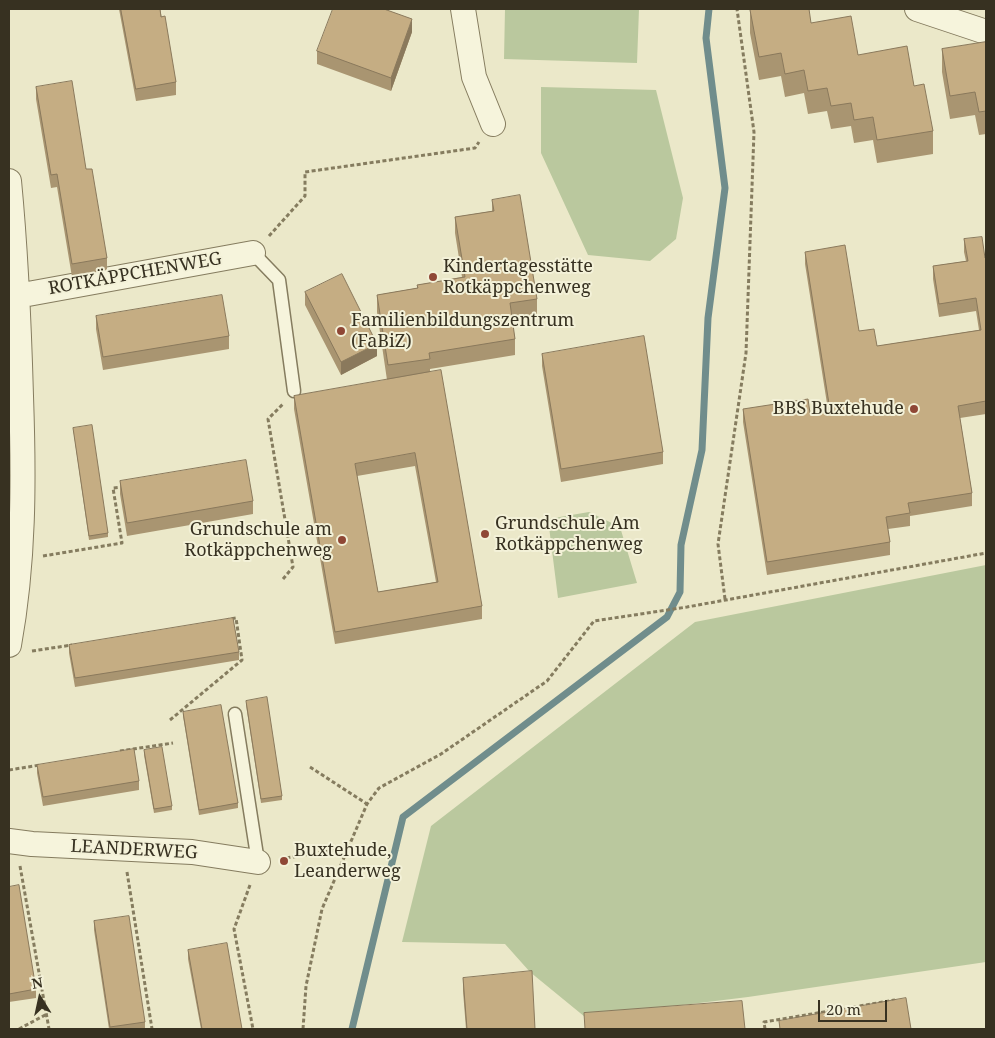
<!DOCTYPE html>
<html>
<head>
<meta charset="utf-8">
<style>
	body { margin:0 }
	#map { position:relative; width:995px; height:1038px; overflow:hidden; background:#ebe8c9; font-family:"Noto Serif",serif }
	canvas { display:block }
	.frame { position:absolute; inset:0; border:10px solid #373121; pointer-events:none }
	.north { position:absolute; left:15px; top:973px; width:50px; height:50px; -webkit-text-stroke:4px #f3f1d8; paint-order:stroke; rotate:350deg; font-size:14px; font-weight:700; line-height:20px; text-align:center; color:#373121 }
	.north::after { content:''; display:block; margin:auto; width:18px; height:22px; background:#373121; clip-path:polygon(50% 0,100% 100%,50% 72%,0 100%) }
	.scale { position:absolute; left:818px; top:1000px; width:69px; height:22px; box-sizing:border-box; border:2px solid #373121; border-top:0; padding-left:6px; font-size:15px; line-height:18px; white-space:nowrap; color:#373121; -webkit-text-stroke:4px #f3f1d8; paint-order:stroke }
</style>
</head>
<body>
<div id="map">
<canvas width="995" height="1038"></canvas>
<div class="frame"></div>
<div class="north">N</div>
<div class="scale">20 m</div>
</div>
<script>
const c = document.querySelector('canvas').getContext('2d');
c.lineJoin = 'round';
function fill(path, color) {
  c.fillStyle = color;
  c.fill(path, 'evenodd');
}
function strokePath(path, color, width, dash) {
  c.strokeStyle = color;
  c.lineWidth = width;
  c.lineCap = dash ? 'butt' : 'round';
  c.setLineDash(dash || []);
  c.stroke(path);
}
function drawText(font, color, halo, rows, align = 'center') {
  c.font = font + ' "Noto Serif",serif';
  c.lineWidth = 4;
  c.setLineDash([]);
  c.textBaseline = 'middle';
  c.strokeStyle = halo;
  c.fillStyle = color;
  for (const [text, x, y, turn = 0] of rows) {
    c.save();
    c.translate(x, y);
    c.rotate((+turn || 0) * Math.PI / 180);
    c.textAlign = isNaN(turn) ? turn : align;
    if (halo) c.strokeText(text, 0, 0);
    c.fillText(text, 0, 0);
    c.restore();
  }
}
const green = new Path2D(`
	M505,9h134l-2,54 -133,-4z
	M541,87l115,3 27,108 -7,41 -26,22 -62,-6 -47,-102z
	M589,512l31,15 17,56 -79,15 -10,-79z
	M986,565v397l-238,35 -163,20 -55,-45 -25,-28 -103,-2 29,-116 264,-204z`);
const stream = new Path2D(`
	M352,1029l51,-212 264,-200 13,-25 1,-47 21,-95 6,-132 17,-130 -19,-150 3,-29`);
const path = new Path2D(`
	M269,236l36,-40v-24l170,-24 4,-6
	M43,556l79,-13 -9,-55 9,-1
	M283,579l10,-12 -25,-148 16,-16
	M725,599l-7,-55 28,-191 8,-221 -17,-123
	M32,651l40,-6
	M170,720l72,-60 -6,-42 -7,1
	M120,751l53,-8
	M310,767l57,37
	M9,770l31,-5
	M280,859l68,-11
	M20,866l29,163
	M127,872l25,157
	M250,885l-16,44 19,100
	M19,1029l28,-15
	M303,1029l3,-43 16,-77 45,-105 12,-16 62,-34 106,-73 47,-60 93,-14 299,-54
	M765,1029l-1,-7 131,-22`);
const service = new Path2D(`
	M253,253l26,27 15,111
	M235,714l23,148`);
const minor = new Path2D(`
	M463,9l11,68 19,47
	M917,9l69,23
	M9,181c7,72 10,144 12,215 3,85 3,166 -12,249
	M17,296l236,-43
	M9,841l23,3 160,8 66,10`);
const wall = new Path2D(`
	M119,9h41l16,73v13l-40,6z
	M386,10l26,22 -21,59 -74,-27v-13z
	M750,10l61,13 47,32 56,31 19,45v23l-56,9 -4,-23 -19,3 -3,-17 -20,3 -4,-18 -19,3 -4,-21 -19,4 -4,-21 -22,4 -9,-47z
	M986,42v92l-7,1 -4,-20 -25,4 -8,-47v-23z
	M36,87l50,82 21,89v12l-35,7 -15,-90 -6,1 -15,-89z
	M492,200l45,99v16l-25,4 3,20v16l-85,14v3l52,234v13l-147,25 -41,-235v-13l93,-16 -10,-68v-17l40,-7v-3l45,-8 -7,-44v-16l37,-6zM415,466l21,116 -58,10 -21,-116z
	M964,239l21,19h1v156l-26,4 12,75v13l-62,10v10l-22,3 2,13v13l-123,20 -24,-153v-13l67,4 18,-3 -23,-146v-12l54,79 18,15 102,-16 -3,-19 -37,6 -6,-38v-13l33,-5 -2,-9z
	M305,292l72,64 -36,19 -36,-70z
	M96,316l133,20v13l-126,21 -7,-41z
	M542,354l121,98v12l-102,18 -19,-116z
	M73,428l35,105v4l-19,3z
	M120,481l133,20v13l-126,22 -7,-42z
	M69,645l170,7v8l-164,27 -6,-34z
	M246,701l36,95v4l-21,3 -15,-98z
	M183,712l55,91v5l-39,7 -16,-99z
	M144,750l28,56v4l-18,3 -10,-58z
	M37,765l102,16v9l-96,16 -6,-33z
	M9,887l27,102v9l-27,4z
	M94,921l51,101v7h-36l-15,-99z
	M188,950l54,79h-41l-13,-70z
	M463,978l72,51h-69l-3,-38z`);
const shadedWall = new Path2D(`
	M412,19v13l-21,59v-13z
	M377,344v12l-36,19v-13z`);
const building = new Path2D(`
	M121,9h39l1,8 4,-1 11,66 -40,7z
	M333,9h51l28,10 -21,59 -74,-27z
	M758,9h51l2,14 40,-7 7,39 49,-9 7,40 10,-2 9,47 -56,9 -4,-23 -19,3 -3,-17 -20,3 -4,-18 -19,3 -4,-21 -19,4 -4,-21 -22,4 -9,-47z
	M986,42v69l-7,1 -4,-20 -25,4 -8,-47z
	M72,81l14,88h6l15,89 -35,6 -15,-90 -6,1 -15,-88z
	M520,195l17,104 -27,4 5,36 -86,14 1,6 -42,6 -11,-70 41,-7 -1,-3 48,-8 -10,-60 39,-6 -2,-11z
	M982,237l3,21h1v143l-28,5 14,87 -64,10 2,10 -24,4 4,25 -123,20 -24,-153 65,-10 2,14 20,-3 -25,-158 40,-7 14,86 15,-2 3,17 104,-16 -5,-32 -37,6 -6,-38 35,-5 -4,-22z
	M342,274l35,70 -36,18 -36,-70z
	M222,295l7,41 -126,21 -7,-41z
	M644,336l19,116 -102,17 -19,-115z
	M441,370l41,236 -147,26 -41,-236zM415,453l23,129 -60,10 -23,-128z
	M92,425l16,108 -19,3 -16,-108z
	M246,460l7,41 -126,22 -7,-42z
	M233,618l6,34 -164,26 -6,-33z
	M267,697l15,99 -21,3 -15,-98z
	M221,705l17,98 -39,7 -16,-98z
	M162,747l10,59 -18,3 -10,-59z
	M134,749l5,32 -96,16 -6,-32z
	M19,885l17,104 -27,5v-107z
	M129,916l16,106 -35,5 -16,-106z
	M227,943l15,86h-40l-14,-79z
	M532,971l3,58h-68l-4,-51z
	M906,998l5,31h-131l-1,-8z
	M742,1001l3,28h-160l-1,-16z`);
const markers = [
	[433,277,5,"#8f4735"],
	[341,331,5,"#8f4735"],
	[914,409,5,"#8f4735"],
	[485,534,5,"#8f4735"],
	[342,540,5,"#8f4735"],
	[284,861,5,"#8f4735"]
];
const poiNames = [
	["Kindertagesstätte",443,267],
	["Rotkäppchenweg",443,288],
	["Familienbildungszentrum",351,321],
	["(FaBiZ)",351,342],
	["BBS Buxtehude",904,409,"right"],
	["Grundschule Am",495,524],
	["Rotkäppchenweg",495,545],
	["Grundschule am",332,530,"right"],
	["Rotkäppchenweg",332,551,"right"],
	["Buxtehude,",294,851],
	["Leanderweg",294,872]
];
const streetNames = [
	["ROTKÄPPCHENWEG",135,274,-10],
	["LEANDERWEG",134,850,3]
];
fill(green, '#bac89e');
strokePath(stream, '#708d8c', 7);
strokePath(service, '#857c5f', 15);
strokePath(minor, '#857c5f', 26);
strokePath(path, '#857c5f', 3, [4, 2.5]);
strokePath(service, '#f6f4dc', 12);
strokePath(minor, '#f6f4dc', 24);
fill(wall, '#a99571');
fill(shadedWall, '#8a795c');
fill(building, '#c5ad83');
strokePath(building, '#8a795c', 1);
for (const [x, y, r, color] of markers) {
  const dot = new Path2D();
  dot.arc(x, y, r, 0, 2 * Math.PI);
  c.fillStyle = color;
  c.fill(dot);
  strokePath(dot, '#f3f1d8', 2);
}
drawText('18px', '#373121', '#f3f1d8', poiNames, 'left');
drawText('18px', '#373121', '#f3f1d8', streetNames);
</script>
</body>
</html>
